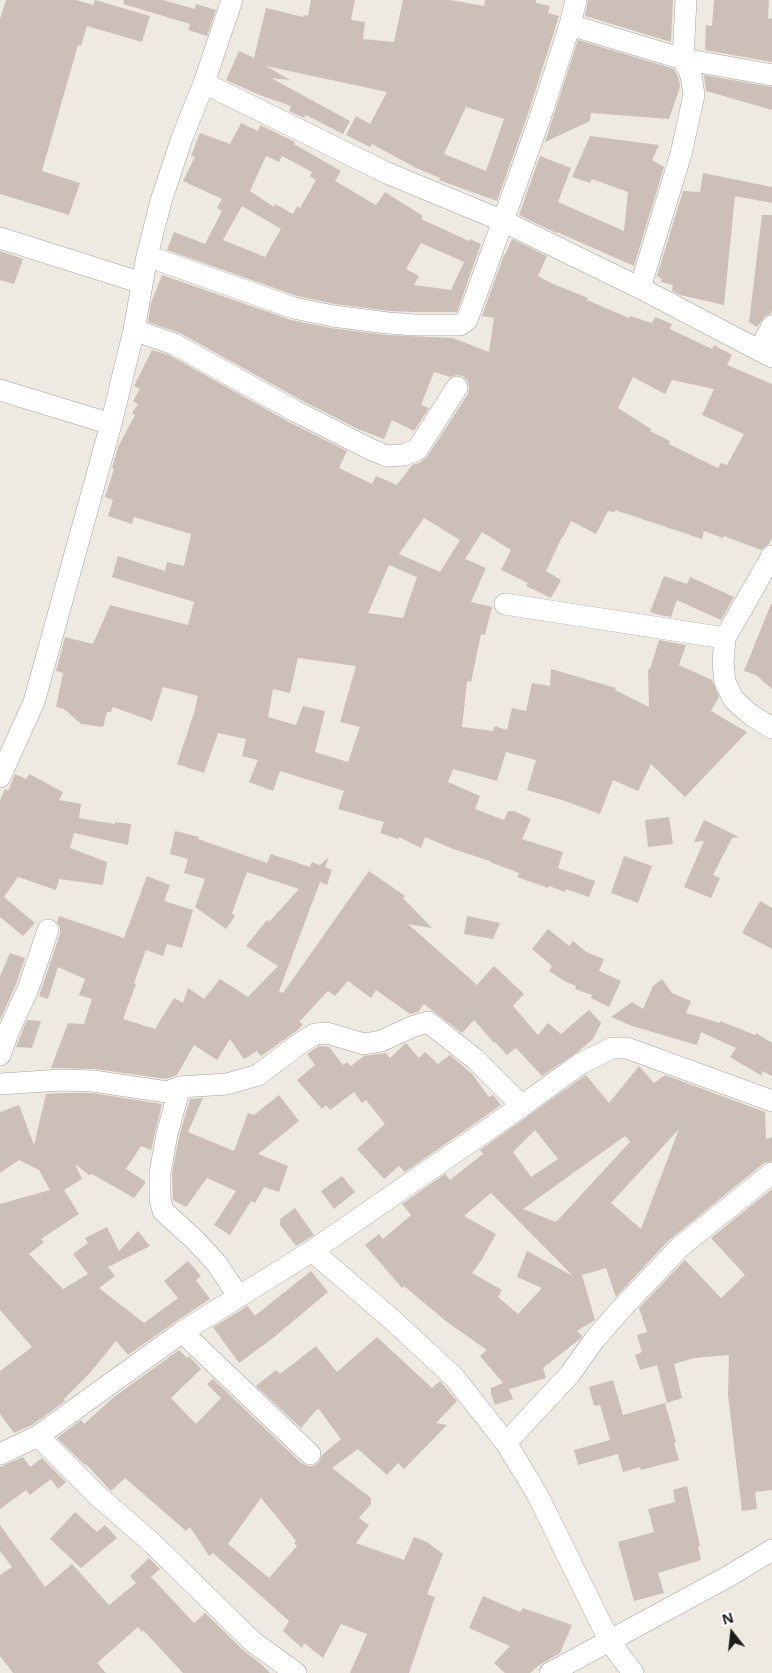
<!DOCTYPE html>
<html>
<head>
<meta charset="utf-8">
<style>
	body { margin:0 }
	#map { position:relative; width:772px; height:1673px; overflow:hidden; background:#efeae1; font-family:"Open Sans",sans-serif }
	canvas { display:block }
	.north { position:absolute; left:707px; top:1608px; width:50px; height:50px; -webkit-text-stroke:4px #fff; paint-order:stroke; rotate:344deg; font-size:14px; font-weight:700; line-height:20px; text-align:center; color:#1c1c1c }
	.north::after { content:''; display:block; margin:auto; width:18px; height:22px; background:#1c1c1c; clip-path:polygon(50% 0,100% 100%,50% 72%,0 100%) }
</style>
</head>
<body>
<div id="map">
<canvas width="772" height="1673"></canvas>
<div class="north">N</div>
</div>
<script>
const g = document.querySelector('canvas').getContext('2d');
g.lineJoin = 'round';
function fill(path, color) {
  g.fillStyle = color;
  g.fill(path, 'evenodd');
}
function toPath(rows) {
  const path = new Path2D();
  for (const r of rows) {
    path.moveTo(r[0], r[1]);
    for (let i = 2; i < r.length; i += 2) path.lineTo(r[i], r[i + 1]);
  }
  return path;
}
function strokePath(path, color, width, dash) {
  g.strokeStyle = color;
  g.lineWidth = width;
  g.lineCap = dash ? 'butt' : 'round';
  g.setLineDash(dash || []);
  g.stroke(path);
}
fill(toPath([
	[6,0,76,0,93,5,95,0,150,16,142,42,87,26,81,46,78,45,42,171,80,183,69,215,0,194,0,19],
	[124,0,163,0,195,9,196,4,216,10,207,36,188,30,190,24,123,4],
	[311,0,355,0,351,20,365,22,363,39,394,42,403,0,450,0,484,6,485,0,536,0,536,3,550,6,548,13,559,16,529,111,497,201,439,180,440,178,416,168,372,144,370,147,346,135,356,116,370,124,387,92,266,66,290,80,271,78,350,121,343,134,306,115,304,118,289,111,291,106,260,95,226,80,239,51,254,58,266,8,303,17,304,15,308,16],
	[466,107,504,119,486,171,444,154],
	[588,0,673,0,671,42,585,16],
	[714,0,769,0,768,19,772,18,772,62,705,50,706,25,712,26],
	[578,40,674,69,679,79,680,87,669,119,591,113,590,121,545,142],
	[704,75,772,87,772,110,706,91],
	[241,123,258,131,260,125,295,142,294,144,341,171,335,181,376,205,385,192,423,216,421,219,469,241,470,239,481,244,457,312,415,312,389,311,335,304,297,296,167,250,174,232,205,244,222,211,217,208,222,199,183,181,195,157,191,156,200,133,230,144],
	[266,156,279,162,282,156,312,172,310,176,316,180,300,208,297,206,293,214,275,204,274,207,250,191],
	[242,206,281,229,265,257,223,240],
	[421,243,464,262,451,290,414,285,419,276,406,269],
	[590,136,659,145,652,160,664,167,634,266,557,232,556,233,519,215,540,156,571,168,558,202,624,231,628,192,592,179,590,183,572,177],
	[703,173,772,187,772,203,735,196,724,305,680,295,672,291,673,285,661,282,662,279,657,276,683,191,700,192],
	[762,215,772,215,772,311,770,314,765,316,757,327,749,322],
	[512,239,547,256,538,276,553,284,588,298,587,300,629,318,630,316,652,323,655,317,672,324,670,329,712,349,714,345,732,355,727,365,772,384,772,538,769,544,761,550,724,536,723,538,704,531,702,539,615,510,615,512,608,511,596,534,571,521,563,537,562,537,546,571,561,580,551,598,526,586,528,583,501,570,511,550,482,532,465,559,486,568,471,602,492,607,485,635,481,634,471,682,467,681,462,727,493,731,495,726,507,730,512,708,526,711,532,683,550,686,551,669,616,688,615,690,649,707,648,669,650,669,659,640,686,645,679,665,712,680,719,697,711,711,747,732,685,797,651,764,638,791,613,780,600,814,565,801,527,790,536,760,506,752,497,781,453,769,448,782,480,796,475,809,504,820,508,811,514,811,531,819,522,839,563,852,558,868,595,881,589,897,566,889,565,892,549,886,548,888,517,877,519,873,490,862,490,861,453,849,425,837,421,848,399,837,398,839,380,833,384,822,338,809,344,791,280,771,273,791,249,782,258,760,242,756,246,739,218,733,204,773,177,764,194,713,198,696,163,687,152,721,113,707,111,712,107,712,103,727,81,724,64,709,56,707,63,673,56,671,65,637,93,644,110,605,188,625,194,602,112,577,118,556,165,571,167,562,184,566,191,534,134,517,132,524,108,516,113,500,105,497,114,469,112,468,118,447,135,415,132,413,138,404,133,401,140,389,134,386,152,350,169,355,289,422,347,451,339,468,372,484,376,476,397,485,412,465,421,462,427,457,468,394,469,388,468,381,463,376,457,375,450,377,434,372,421,405,429,408,414,431,392,420,384,439,358,429,301,400,180,333,148,322,151,303,162,275,291,320,331,328,386,335,453,338,489,352,494,318,482,316,504,255,505,255],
	[633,377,665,394,672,380,714,389,702,415,744,434,727,465,721,463,718,468,669,444,670,441,650,431,651,429,618,408],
	[424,518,460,540,440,572,399,554],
	[389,565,417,577,403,618,368,613],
	[298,658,356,666,340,722,360,727,348,762,315,752,325,711,303,706,296,725,268,717,273,689,290,693],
	[0,251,23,259,14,284,0,280],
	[664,576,687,584,690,577,734,597,721,620,677,600,671,617,659,615,650,612],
	[771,604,772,604,772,689,756,675,744,671],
	[15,774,26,779,29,774,63,792,59,800,81,804,79,818,115,824,115,822,131,824,128,845,74,833,70,848,107,862,103,885,59,879,56,890,18,877,4,897,35,923,23,936,0,917,0,801,5,789,8,791],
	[669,817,673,844,648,847,645,820],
	[704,820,739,837,732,838,713,875,720,878,711,898,684,887,704,841,694,842],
	[175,831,199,837,198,839,267,863,271,854,310,867,312,862,320,865,329,857,325,867,332,870,327,885,320,882,279,991,283,993,369,871,405,896,403,898,432,928,408,924,476,984,474,988,494,966,524,994,513,1006,538,1035,548,1023,561,1034,589,1010,601,1023,593,1039,579,1051,542,1076,516,1048,507,1055,495,1042,494,1043,474,1020,462,1033,424,1004,418,1012,410,1014,376,990,371,998,348,981,335,996,328,991,299,1022,303,1024,298,1030,261,1056,257,1051,244,1059,230,1039,217,1060,194,1045,177,1075,166,1079,95,1069,51,1068,68,1023,84,1024,92,999,79,995,85,979,58,967,48,999,39,996,60,934,60,927,57,922,59,916,124,938,147,876,170,885,164,901,193,910,182,948,167,944,163,956,146,950,134,983,136,984,123,1019,155,1029,174,998,183,1003,188,988,204,999,220,979,248,997,278,966,246,946,267,920,269,922,299,889,247,872,232,913,235,916,226,929,195,907,205,879,184,873,188,859,170,854],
	[624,856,652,866,638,903,611,893],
	[760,901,772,908,772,949,742,933],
	[467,916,500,923,493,939,464,934],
	[548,929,569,946,573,941,586,952,604,959,599,971,621,981,609,1007,591,998,592,995,575,989,576,986,566,982,549,971,552,966,532,949],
	[10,953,25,958,16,984,0,1020,0,976],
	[662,979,672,993,691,1001,686,1013,720,1023,720,1021,755,1035,756,1033,772,1043,772,1076,762,1071,762,1076,730,1057,736,1048,701,1032,697,1045,632,1026,611,1017,632,1002,643,1009,653,986],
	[27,1020,41,1021,32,1048,16,1047],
	[406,1043,419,1058,425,1052,438,1064,450,1055,472,1074,489,1097,493,1095,501,1105,405,1172,399,1166,384,1179,357,1149,385,1124,366,1100,362,1103,354,1092,330,1110,326,1105,322,1109,297,1080,315,1065,307,1054,319,1046,329,1047,343,1065,347,1062,351,1066,364,1056,386,1053,390,1058],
	[639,1066,654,1083,665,1075,765,1112,766,1139,772,1137,772,1161,764,1163,668,1241,616,1297,606,1268,582,1275,595,1320,577,1331,582,1336,580,1339,543,1368,546,1378,509,1389,513,1399,495,1405,491,1394,491,1388,503,1383,480,1356,487,1350,447,1322,404,1286,402,1288,365,1245,379,1234,383,1239,411,1215,402,1204,445,1174,450,1180,483,1154,480,1150,586,1075,609,1103],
	[679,1129,641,1229,611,1203],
	[535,1130,558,1159,531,1177,513,1152],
	[625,1136,630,1142,556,1222,523,1209],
	[491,1193,573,1276,527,1251,517,1277,542,1288,518,1314,498,1297,502,1290,472,1273,481,1261,496,1234,464,1216],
	[61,1093,92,1093,162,1104,151,1150,141,1146,126,1169,146,1182,134,1198,92,1174,89,1175,75,1164,82,1179,64,1190,79,1214,41,1239,44,1242,29,1254,63,1289,88,1274,73,1254,88,1243,85,1238,107,1227,119,1251,138,1231,150,1246,108,1267,115,1276,99,1288,144,1323,178,1298,164,1281,188,1261,201,1276,196,1280,210,1299,175,1322,128,1355,116,1341,89,1374,64,1399,65,1401,32,1425,14,1433,0,1414,0,1371,32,1347,0,1310,0,1204,50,1190,39,1170,19,1160,0,1173,0,1112,19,1105,34,1145,46,1094],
	[279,1095,299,1121,258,1154,288,1166,279,1192,264,1187,255,1203,251,1201,230,1235,214,1225,236,1191,207,1178,186,1207,173,1200,172,1174,179,1137,190,1099,203,1098,188,1132,234,1151,248,1113,254,1115],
	[342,1176,355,1192,334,1209,321,1191],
	[772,1189,772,1490,755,1492,757,1509,742,1511,728,1395,729,1355,694,1358,674,1364,682,1398,667,1403,657,1365,640,1370,635,1355,642,1352,637,1335,647,1332,639,1308,685,1260,721,1298,745,1275,711,1238],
	[295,1208,314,1235,296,1246,280,1225,280,1219],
	[311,1271,328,1292,273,1338,239,1363,213,1327,248,1306,254,1315,256,1315],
	[377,1337,432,1388,440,1381,457,1401,436,1423,447,1425,404,1469,398,1463,387,1475,358,1449,332,1468,371,1498,371,1504,359,1518,369,1525,356,1543,404,1560,414,1537,427,1542,443,1554,427,1594,435,1597,409,1673,350,1673,367,1634,341,1624,323,1658,304,1643,302,1648,283,1631,289,1621,213,1553,209,1556,190,1527,186,1531,125,1478,111,1491,86,1464,85,1465,57,1438,81,1420,84,1424,114,1397,179,1350,187,1358,189,1356,201,1369,171,1398,196,1424,221,1398,207,1384,213,1379,301,1463,308,1466,314,1466,319,1462,322,1455,341,1439,318,1408,301,1428,256,1386,276,1370,280,1374,316,1346,337,1372],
	[261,1498,281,1522,296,1541,294,1543,297,1546,269,1578,228,1544],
	[613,1380,623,1415,665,1403,676,1442,674,1443,679,1460,641,1470,640,1467,623,1472,618,1454,578,1465,574,1450,610,1440,600,1405,594,1406,589,1387],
	[23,1457,30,1467,42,1458,66,1482,58,1489,51,1479,30,1495,26,1490,0,1509,0,1467],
	[687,1486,700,1546,698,1546,701,1560,658,1573,664,1593,634,1601,618,1542,654,1532,648,1509,675,1502,673,1490],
	[75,1512,97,1532,105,1525,117,1538,81,1568,50,1539],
	[0,1525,45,1587,72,1564,109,1605,136,1583,130,1576,149,1558,160,1569,151,1577,194,1623,205,1613,244,1651,260,1663,270,1673,183,1673,143,1630,142,1632,138,1627,97,1663,106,1673,13,1673,0,1656,0,1575,12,1567,0,1551],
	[483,1596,520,1612,523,1608,572,1625,560,1653,538,1666,530,1673,505,1673,494,1663,510,1646,469,1628]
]), '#cbbfb7');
const street = toPath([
	[570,25,683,59,772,75],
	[204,83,387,173,503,221,640,288,772,357],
	[0,238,142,283],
	[147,256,294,308,333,316,388,323,415,325,460,325,467,320,503,221,541,115,570,25,576,0],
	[640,288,681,154,694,95,691,75,683,59,686,0],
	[134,330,174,344,295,411,372,450,387,456,403,455,417,450,457,387],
	[760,350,772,326],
	[0,390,111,424],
	[772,556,725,638,723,663,725,682,734,700,751,715,772,728],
	[505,604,725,638],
	[0,777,34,702,111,424,134,330,147,256,161,201,182,138,204,83,232,0],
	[0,1055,9,1030,28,989,48,930],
	[0,1084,61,1080,93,1081,167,1092,180,1087,227,1084,258,1075,302,1042,315,1034,327,1033,364,1044,381,1041,414,1026,428,1022,475,1059,522,1106],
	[180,1087,167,1134,160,1173,160,1199,163,1211,195,1240,217,1264,239,1297],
	[312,1251,388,1316,454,1377,506,1443,536,1492,610,1642,633,1673],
	[182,1332,310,1454],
	[38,1436,98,1496,152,1543,253,1642,296,1673],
	[506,1443,570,1374,595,1339,622,1308,681,1246,772,1173],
	[0,1454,38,1436,182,1332,312,1251,522,1106,580,1064,612,1048,627,1048,772,1101],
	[550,1673,729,1576,772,1550]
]);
strokePath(street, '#a3a3a3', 22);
strokePath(street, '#fff', 21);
</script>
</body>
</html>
